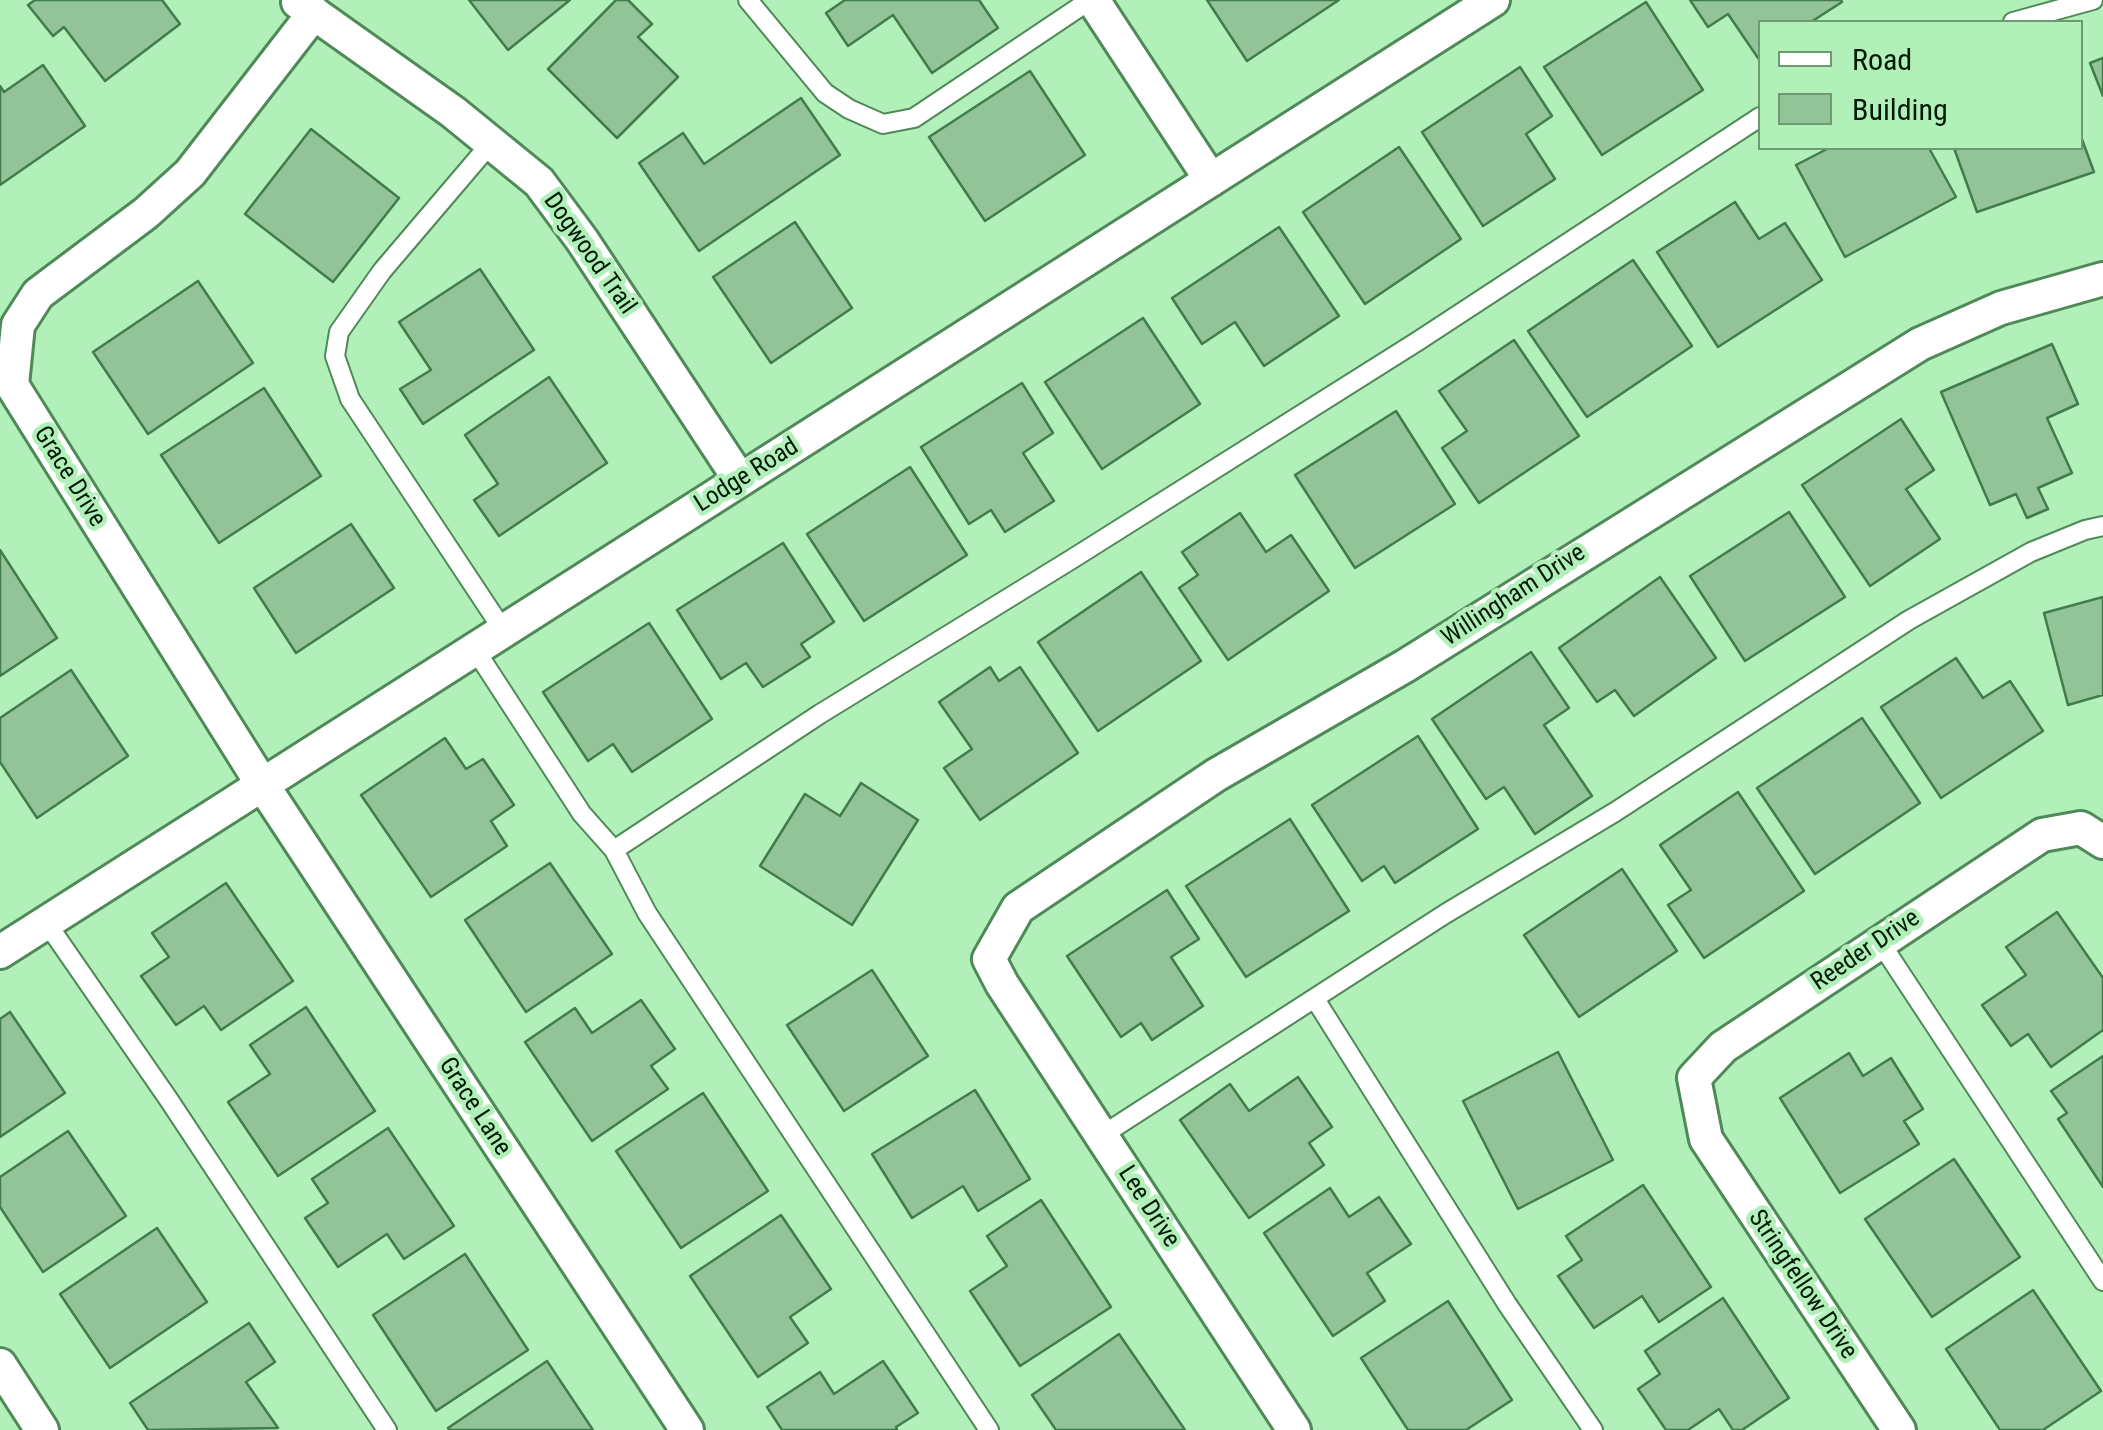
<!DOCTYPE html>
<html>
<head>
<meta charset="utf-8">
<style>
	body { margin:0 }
	#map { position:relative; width:2103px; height:1430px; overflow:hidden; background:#b2f0b9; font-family:"Roboto Condensed",sans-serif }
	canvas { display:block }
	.legend { position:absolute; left:1758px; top:20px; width:325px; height:130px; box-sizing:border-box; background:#b2f0b9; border:2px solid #6c9a71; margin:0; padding:12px 18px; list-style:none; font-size:30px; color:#021906 }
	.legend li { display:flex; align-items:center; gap:20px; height:50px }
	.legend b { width:50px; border:2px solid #6c9a71 }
</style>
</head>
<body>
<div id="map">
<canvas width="2103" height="1430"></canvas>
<ul class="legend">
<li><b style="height:12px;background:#fff"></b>Road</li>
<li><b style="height:28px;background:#92c497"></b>Building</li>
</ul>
</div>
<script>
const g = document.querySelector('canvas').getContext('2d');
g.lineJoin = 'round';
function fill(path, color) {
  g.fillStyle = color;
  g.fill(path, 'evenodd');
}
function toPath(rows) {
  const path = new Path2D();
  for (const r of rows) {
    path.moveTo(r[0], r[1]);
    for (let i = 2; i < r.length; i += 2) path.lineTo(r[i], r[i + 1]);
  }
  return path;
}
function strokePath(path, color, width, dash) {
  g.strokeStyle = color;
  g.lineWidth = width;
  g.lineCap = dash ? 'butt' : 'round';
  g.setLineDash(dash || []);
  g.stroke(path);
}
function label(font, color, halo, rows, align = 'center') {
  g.font = font + ' "Roboto Condensed",sans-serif';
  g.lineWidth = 9;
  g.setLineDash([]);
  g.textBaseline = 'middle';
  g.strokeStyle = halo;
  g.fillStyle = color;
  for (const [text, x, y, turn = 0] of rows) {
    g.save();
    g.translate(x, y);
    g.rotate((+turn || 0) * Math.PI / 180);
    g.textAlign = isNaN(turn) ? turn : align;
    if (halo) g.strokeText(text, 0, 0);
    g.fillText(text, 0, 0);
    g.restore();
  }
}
const building = toPath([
	[35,0,162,0,180,24,105,81,64,27,53,36,28,5,35,0],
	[469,0,570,0,508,50,469,0],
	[616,0,628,0,652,24,638,37,678,77,617,138,548,69,616,0],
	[845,0,979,0,998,28,932,73,893,15,848,46,826,13,845,0],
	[1207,0,1339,0,1247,61,1207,0],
	[1690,0,1841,0,1842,2,1811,22,1760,22,1760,56,1758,58,1728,14,1708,27,1690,0],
	[1646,2,1703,90,1602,155,1544,67,1646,2],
	[2103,58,2103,96,2090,63,2103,58],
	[43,65,85,126,0,185,0,86,4,92,43,65],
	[1520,67,1552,116,1526,134,1555,179,1483,226,1422,132,1520,67],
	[1030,71,1085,155,985,221,929,137,1030,71],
	[801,98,840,155,699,251,639,163,683,133,704,164,801,98],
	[311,129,399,198,333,282,245,214,311,129],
	[2080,134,2094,172,1977,212,1954,148,2080,148,2080,134],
	[1399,147,1461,239,1365,304,1303,212,1399,147],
	[1829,148,1929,148,1956,197,1845,257,1796,165,1829,148],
	[1735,202,1759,239,1785,223,1822,280,1718,347,1657,252,1735,202],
	[795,222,852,308,771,363,713,277,795,222],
	[1279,227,1339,316,1264,366,1235,322,1202,344,1172,298,1279,227],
	[1633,260,1692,346,1587,417,1528,331,1633,260],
	[480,269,534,350,423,424,400,389,431,370,399,322,480,269],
	[198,281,253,363,148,434,93,352,198,281],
	[1143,318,1200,404,1102,469,1045,382,1143,318],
	[1514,340,1579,436,1479,503,1442,448,1467,431,1439,391,1514,340],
	[2052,344,2078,404,2047,418,2072,473,2038,488,2048,509,2027,518,2016,494,1990,505,1941,392,2052,344],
	[549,377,607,463,499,536,474,500,498,484,465,435,549,377],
	[1022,383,1053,433,1023,453,1054,501,1005,532,991,510,969,524,921,447,1022,383],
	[264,388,321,476,219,543,161,455,264,388],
	[1396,411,1455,504,1355,568,1295,475,1396,411],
	[1901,419,1934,470,1906,489,1940,539,1870,586,1802,485,1901,419],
	[910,467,967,555,864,621,807,534,910,467],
	[1789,512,1845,597,1745,661,1690,576,1789,512],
	[1240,513,1266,552,1291,535,1329,591,1228,660,1179,588,1198,575,1182,552,1240,513],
	[351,524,394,588,296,653,254,588,351,524],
	[783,543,834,622,801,644,810,657,763,687,746,663,721,679,677,610,783,543],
	[0,550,57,638,0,676,0,550],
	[1141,572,1201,661,1098,731,1038,642,1141,572],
	[1660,577,1716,658,1634,716,1615,690,1597,702,1559,648,1660,577],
	[2103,597,2103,695,2068,705,2044,613,2103,597],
	[649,623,712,719,632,772,613,744,588,761,543,692,649,623],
	[1531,652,1569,708,1544,725,1592,796,1535,834,1504,787,1486,799,1432,719,1531,652],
	[1956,658,1983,698,2010,681,2043,731,1941,798,1881,707,1956,658],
	[990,667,999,681,1020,667,1078,753,980,820,944,768,972,749,939,702,990,667],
	[71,670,128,756,37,818,0,762,0,718,71,670],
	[1862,718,1920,803,1815,874,1757,788,1862,718],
	[1418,736,1478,829,1395,883,1384,866,1362,881,1312,805,1418,736],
	[445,738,466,769,483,759,514,805,491,821,507,846,431,897,361,795,445,738],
	[861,783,918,820,852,925,760,866,805,794,840,816,861,783],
	[1738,792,1804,891,1704,958,1668,905,1691,890,1660,845,1738,792],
	[1290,819,1349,911,1246,977,1186,886,1290,819],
	[550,863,612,954,526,1012,465,920,550,863],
	[1622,869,1677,951,1579,1017,1524,935,1622,869],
	[226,883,293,981,221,1030,204,1006,176,1025,141,976,169,957,152,933,226,883],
	[1167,890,1199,939,1171,957,1203,1006,1152,1040,1141,1023,1121,1037,1067,956,1167,890],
	[2057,912,2103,978,2103,1030,2051,1067,2028,1034,2011,1046,1982,1005,2026,975,2006,947,2057,912],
	[872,970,928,1056,844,1111,787,1025,872,970],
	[641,1000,675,1049,651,1066,668,1089,592,1141,525,1042,575,1008,592,1033,641,1000],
	[306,1007,375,1111,278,1176,228,1102,270,1074,250,1045,306,1007],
	[10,1012,65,1093,0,1137,0,1019,10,1012],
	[1558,1052,1613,1160,1518,1209,1463,1101,1558,1052],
	[1849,1053,1863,1076,1891,1058,1923,1109,1904,1121,1919,1144,1840,1193,1780,1098,1849,1053],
	[2103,1056,2103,1187,2058,1119,2067,1113,2051,1091,2103,1056],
	[1298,1077,1332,1127,1309,1143,1324,1165,1249,1218,1180,1120,1230,1084,1249,1111,1298,1077],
	[975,1090,1030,1179,978,1211,963,1186,912,1218,872,1154,975,1090],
	[703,1093,768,1191,681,1248,616,1151,703,1093],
	[388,1128,454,1226,404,1259,387,1234,338,1267,305,1218,328,1203,312,1179,388,1128],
	[68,1131,126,1216,43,1272,0,1207,0,1177,68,1131],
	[1954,1159,2020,1257,1932,1317,1865,1219,1954,1159],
	[1643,1185,1711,1287,1659,1322,1642,1296,1594,1328,1558,1276,1582,1260,1566,1236,1643,1185],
	[1330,1188,1349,1217,1379,1197,1411,1244,1367,1273,1385,1301,1333,1336,1264,1233,1330,1188],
	[1041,1200,1111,1307,1020,1366,970,1291,1007,1266,987,1236,1041,1200],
	[781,1215,831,1289,790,1317,808,1343,758,1377,690,1276,781,1215],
	[157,1228,207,1302,110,1368,60,1294,157,1228],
	[465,1254,528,1350,436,1411,373,1315,465,1254],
	[2033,1290,2101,1391,2043,1430,2000,1430,1946,1349,2033,1290],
	[1723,1298,1789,1398,1742,1430,1733,1430,1719,1409,1688,1430,1666,1430,1638,1389,1660,1374,1645,1351,1723,1298],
	[1448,1301,1512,1400,1466,1430,1408,1430,1361,1358,1448,1301],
	[249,1323,275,1362,246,1382,278,1428,148,1430,130,1403,249,1323],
	[1119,1334,1185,1430,1056,1430,1032,1395,1119,1334],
	[547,1361,593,1430,450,1430,448,1428,547,1361],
	[883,1361,918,1413,896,1427,897,1430,782,1430,767,1407,820,1372,834,1394,883,1361]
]);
fill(building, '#92c497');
strokePath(building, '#417c4b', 2.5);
const service = toPath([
	[748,0,825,93,849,109,883,124,914,118,1090,0],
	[2013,22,2093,0],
	[491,143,382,271,339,332,335,356,350,399,503,630],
	[474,648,582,814,614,850],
	[46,922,169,1100,387,1430],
	[1880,942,2103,1281],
	[1315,999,1507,1304,1593,1430],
	[1101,1136,1445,914,1615,812,1909,620,2031,552,2085,530,2103,526],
	[989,1430,647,913,614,850,820,714,1072,559,1418,341,1760,117]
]);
const minor = toPath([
	[1093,0,1211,180],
	[298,2,453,112,539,182,582,240,740,480],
	[314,13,190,173,146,213,38,294,18,325,12,385,262,784,687,1430],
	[0,952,1493,0],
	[0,1365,42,1430],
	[1294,1430,1002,984,989,959,1018,908,1216,775,1405,666,1920,344,2001,308,2103,279],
	[1899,1430,1706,1139,1694,1078,1723,1047,2042,835,2081,828,2103,842]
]);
strokePath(service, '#4e8957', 22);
strokePath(minor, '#4e8957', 38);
strokePath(service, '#fff', 18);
strokePath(minor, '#fff', 32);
label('25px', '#021906', '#b2f0b9', [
	["Dogwood Trail",589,254,55],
	["Lodge Road",747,476,-32],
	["Grace Drive",69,477,58],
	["Willingham Drive",1514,596,-33],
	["Reeder Drive",1866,951,-34],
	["Grace Lane",474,1107,57],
	["Lee Drive",1148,1207,57],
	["Stringfellow Drive",1802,1285,56]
]);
</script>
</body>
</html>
